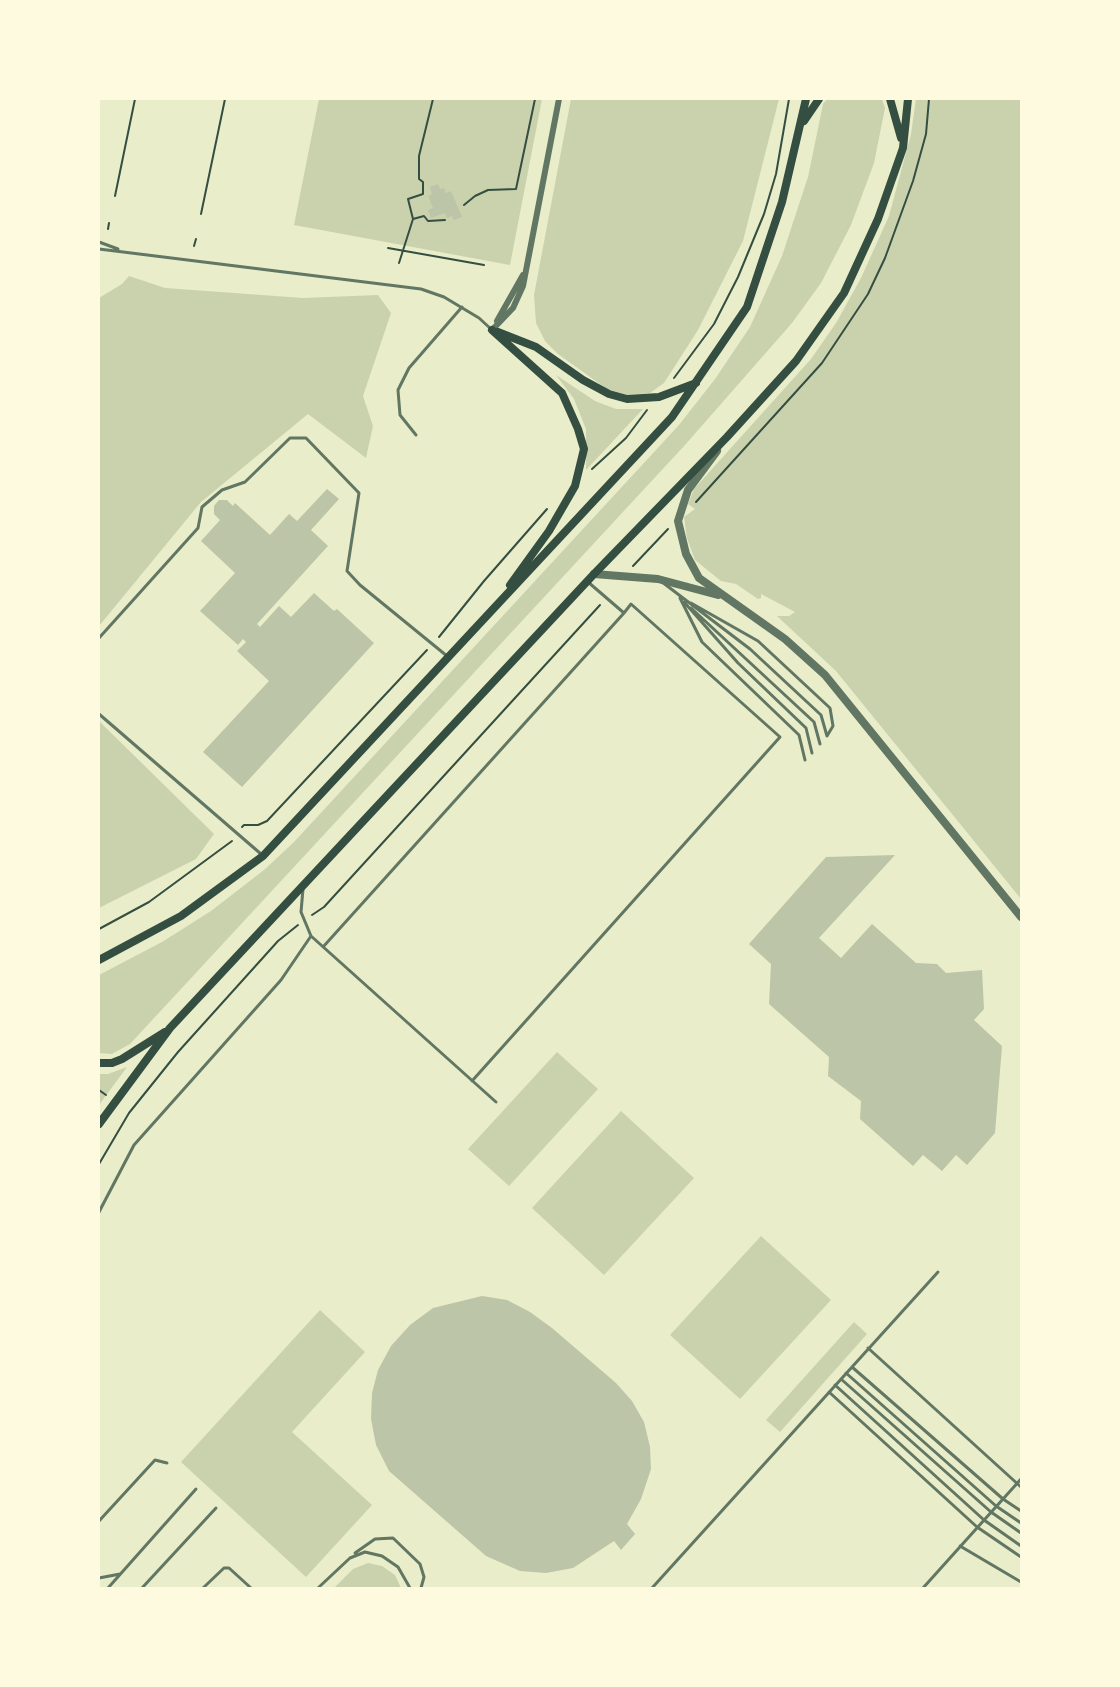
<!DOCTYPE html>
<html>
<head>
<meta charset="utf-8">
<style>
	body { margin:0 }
	#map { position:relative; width:1120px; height:1687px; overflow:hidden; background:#e9edc9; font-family:"Fira Sans",sans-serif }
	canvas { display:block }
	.frame { position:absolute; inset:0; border:100px solid #fefae0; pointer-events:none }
</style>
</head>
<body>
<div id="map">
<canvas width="1120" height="1687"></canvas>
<div class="frame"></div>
</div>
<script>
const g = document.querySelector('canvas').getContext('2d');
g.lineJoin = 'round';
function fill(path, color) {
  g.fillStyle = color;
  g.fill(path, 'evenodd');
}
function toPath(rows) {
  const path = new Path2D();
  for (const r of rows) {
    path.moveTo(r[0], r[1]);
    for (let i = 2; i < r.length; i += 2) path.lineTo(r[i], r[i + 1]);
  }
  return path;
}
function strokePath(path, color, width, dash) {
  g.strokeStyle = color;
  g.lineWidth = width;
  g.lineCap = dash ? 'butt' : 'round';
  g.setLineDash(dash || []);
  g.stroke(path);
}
fill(toPath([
	[319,99,542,99,510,265,294,225],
	[571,99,779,99,743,241,698,330,664,383,650,393,627,395,607,389,558,354,545,341,536,323,534,295],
	[827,99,882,99,885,108,874,163,851,225,821,283,792,323,685,445,130,1044,112,1054,99,1053,99,975,162,942,211,911,264,870,294,842,679,425,715,379,750,327,782,256,808,177,823,104],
	[916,99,1021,99,1021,899,836,671,777,616,789,616,795,612,761,594,761,598,758,599,736,584,721,581,695,560,687,538,684,517,695,509,688,504,694,489,811,359,836,323,861,278,889,216,911,134],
	[129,276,165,288,303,298,378,295,391,313,363,396,373,426,366,458,308,414,201,502,99,626,99,298,122,284],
	[556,375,595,401,616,409,643,409,586,470,586,429,574,399],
	[99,721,214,834,196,859,99,908],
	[557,1052,598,1089,509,1186,468,1149],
	[127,1067,99,1105,99,1074,108,1074],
	[621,1111,694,1178,604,1275,532,1208],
	[761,1236,831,1300,740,1399,670,1335],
	[320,1310,365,1352,292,1432,372,1505,306,1577,181,1462],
	[854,1322,867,1334,780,1432,766,1420],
	[368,1563,382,1566,395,1575,401,1588,334,1588,353,1569]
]), '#cad2ad');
fill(toPath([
	[438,184,440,189,444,188,446,193,451,191,462,217,454,220,452,216,447,218,445,213,431,218,428,210,433,208,428,196,432,194,430,187],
	[327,489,339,499,311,530,328,546,257,624,260,627,279,606,291,617,314,593,334,611,337,609,374,643,242,787,203,752,269,681,237,651,246,642,243,639,238,645,200,611,235,573,201,541,220,520,214,514,214,506,219,500,227,500,233,506,235,503,270,535,289,514,297,521],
	[895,855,819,938,841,958,872,924,916,963,937,964,946,973,982,970,984,1009,974,1020,1002,1046,995,1133,967,1165,956,1155,942,1171,923,1155,913,1166,860,1119,861,1101,828,1076,829,1057,769,1004,771,964,749,944,826,857],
	[482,1296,507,1300,530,1312,552,1328,616,1383,632,1401,644,1422,650,1447,651,1469,641,1499,627,1524,635,1534,621,1550,614,1541,573,1568,546,1573,520,1571,486,1556,389,1471,376,1445,371,1419,372,1393,378,1370,391,1346,410,1325,433,1308]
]), '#bcc5a7');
strokePath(toPath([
	[115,196,135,99],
	[464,205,475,196,488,190,516,189,535,99],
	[201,214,225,99],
	[413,219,424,216,428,221,445,220],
	[108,229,109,223],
	[194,246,196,239],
	[388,248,484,265],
	[399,263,413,219,408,199,423,194,423,182,419,179,419,156,433,99],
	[674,378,714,324,738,277,764,214,776,174,789,99],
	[592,469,626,438,647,410],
	[696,502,822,363,868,294,885,258,913,181,926,134,929,99],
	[633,566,668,529],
	[439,637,484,581,547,509],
	[242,827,244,825,258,825,267,821,427,650],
	[312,915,324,907,600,605],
	[99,929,149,902,232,841],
	[99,1090,106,1095],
	[99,1164,129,1113,178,1052,278,941,298,925]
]), '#344e41', 2);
strokePath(toPath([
	[99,242,118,249],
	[99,249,421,289,444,297,479,318,491,329],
	[416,435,400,415,398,390,409,368,462,307],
	[662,582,750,649,821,715,827,736],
	[680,598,702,642,799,735,805,760],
	[684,602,738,663,806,728,812,753],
	[691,603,758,641,830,708,833,726,827,736],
	[691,608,814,722,820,744],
	[99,638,198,528,202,507,222,490,245,482,290,438,306,438,359,493,347,571,360,585,447,656],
	[99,714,261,854],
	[303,889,301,912,311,936],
	[323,947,624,613,588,582],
	[472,1081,780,737,631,604,624,613],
	[99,1212,134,1145,281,980,311,936,496,1102],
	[868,1348,1021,1487],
	[852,1367,1003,1499,1021,1511],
	[846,1373,996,1506,1021,1523],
	[841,1379,991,1512,1021,1533],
	[835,1385,984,1520,1021,1546],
	[829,1392,977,1527,1021,1557],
	[99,1521,155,1460,167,1463],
	[960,1546,1021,1582],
	[355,1553,375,1539,393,1538,420,1564,424,1577,421,1588],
	[99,1578,120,1574],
	[108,1588,196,1489],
	[142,1588,216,1508],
	[203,1588,224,1568,229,1568,251,1588],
	[318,1588,350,1558,365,1552,382,1556,398,1567,410,1588],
	[652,1588,938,1272],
	[923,1588,1021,1479]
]), '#617663', 3);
strokePath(toPath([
	[497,321,523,275],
	[492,330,513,308,523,286,559,99]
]), '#617663', 6);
strokePath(toPath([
	[717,451,688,490,678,521,686,554,699,578,785,639,825,675,1021,917],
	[594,574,658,579,718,595]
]), '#617663', 8);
strokePath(toPath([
	[890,99,901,138],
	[804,121,819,99],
	[492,330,562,393,578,429,584,449,575,486,549,531,510,585],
	[498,332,536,347,583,380,609,394,627,399,659,397,696,383],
	[99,960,181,916,263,856,672,417,747,307,782,202,806,99],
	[99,1063,112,1063,122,1059,165,1032],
	[99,1124,170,1028,594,574,727,437,796,361,844,293,878,219,903,148,908,99]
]), '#344e41', 8);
</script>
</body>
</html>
